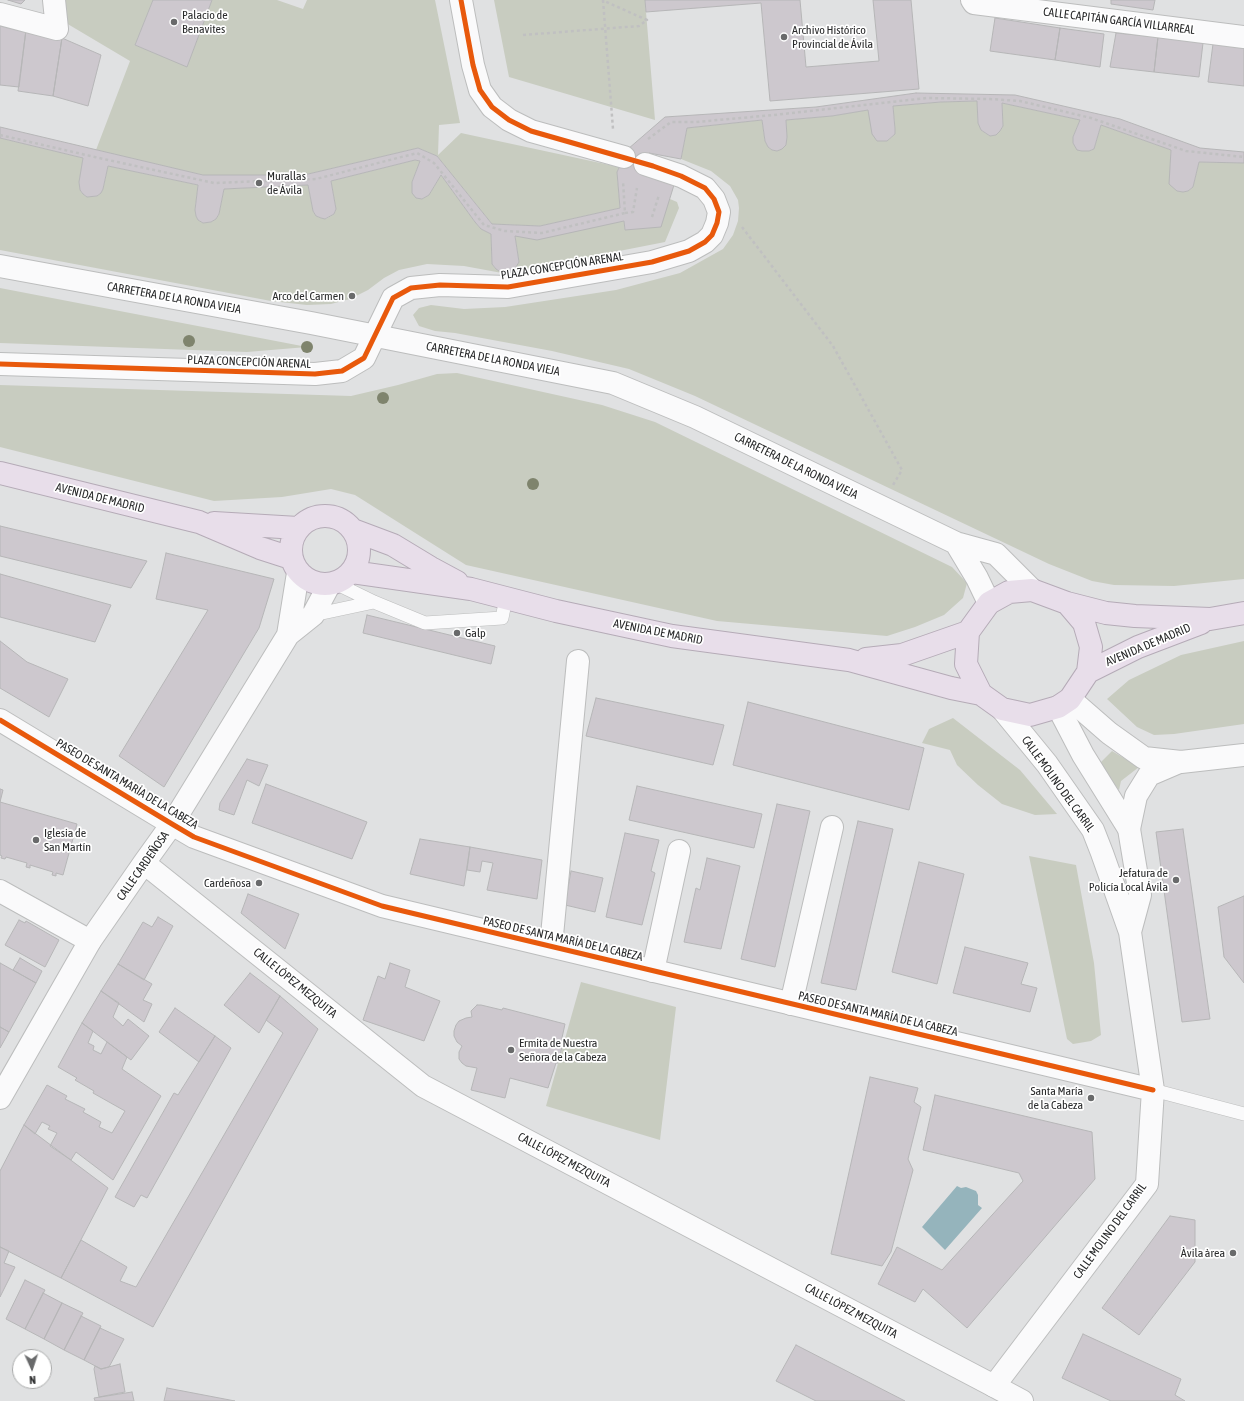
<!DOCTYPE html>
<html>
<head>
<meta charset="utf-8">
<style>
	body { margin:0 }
	#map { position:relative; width:1244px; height:1401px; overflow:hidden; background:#e0e1e2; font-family:"Asap Condensed",sans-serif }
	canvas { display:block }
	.north { position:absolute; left:12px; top:1349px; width:40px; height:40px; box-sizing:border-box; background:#fff; border:1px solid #a9aaaa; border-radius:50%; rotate:177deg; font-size:11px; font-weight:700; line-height:16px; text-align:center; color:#292a2b }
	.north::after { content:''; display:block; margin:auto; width:14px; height:18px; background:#696a6b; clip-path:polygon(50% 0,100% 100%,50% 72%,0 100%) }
</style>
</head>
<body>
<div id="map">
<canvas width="1244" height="1401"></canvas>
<div class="north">N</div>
</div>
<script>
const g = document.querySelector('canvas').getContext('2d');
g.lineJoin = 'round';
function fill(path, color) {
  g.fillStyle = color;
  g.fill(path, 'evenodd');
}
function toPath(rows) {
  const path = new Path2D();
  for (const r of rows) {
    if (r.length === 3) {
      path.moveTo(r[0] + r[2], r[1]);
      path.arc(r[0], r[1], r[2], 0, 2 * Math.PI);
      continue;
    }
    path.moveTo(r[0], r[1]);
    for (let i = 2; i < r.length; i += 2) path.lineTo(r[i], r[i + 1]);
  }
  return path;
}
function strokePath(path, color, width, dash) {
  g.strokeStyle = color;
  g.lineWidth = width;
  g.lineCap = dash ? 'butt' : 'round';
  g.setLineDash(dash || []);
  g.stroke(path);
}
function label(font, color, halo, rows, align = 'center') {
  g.font = font + ' "Asap Condensed",sans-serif';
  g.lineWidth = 3.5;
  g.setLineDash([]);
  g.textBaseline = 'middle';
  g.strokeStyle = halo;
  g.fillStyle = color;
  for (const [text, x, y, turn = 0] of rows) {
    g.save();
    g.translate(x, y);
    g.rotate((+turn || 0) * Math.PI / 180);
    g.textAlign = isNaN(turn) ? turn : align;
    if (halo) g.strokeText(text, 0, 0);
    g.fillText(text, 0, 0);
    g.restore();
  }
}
fill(toPath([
	[64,0,153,0,135,45,187,66,212,0,277,0,303,9,307,0,435,0,460,123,439,125,438,155,461,133,619,167,617,172,620,208,540,226,492,224,437,156,418,148,304,175,203,175,96,150,130,61,66,23],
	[494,0,645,0,655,120,509,77],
	[977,101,978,123,981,130,990,136,996,135,1000,131,1003,126,1002,103,1080,120,1073,137,1073,143,1077,149,1081,151,1089,151,1094,149,1101,125,1171,150,1170,184,1177,191,1183,192,1188,191,1193,187,1199,162,1244,163,1244,579,1174,586,1114,585,1092,581,1049,564,695,396,629,369,552,351,455,333,435,331,419,326,413,315,419,308,431,305,464,309,505,307,616,290,680,273,723,249,733,235,738,221,739,208,738,200,730,186,711,171,681,159,687,128,762,120,765,141,768,147,772,150,777,151,786,145,787,137,786,120,832,116,868,110,877,141,887,141,895,134,895,128,893,106,941,102],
	[0,138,83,158,79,182,80,190,83,194,87,197,97,196,101,193,103,189,108,166,198,185,195,210,196,216,198,220,203,223,211,222,216,219,219,214,224,189,308,185,313,211,316,216,321,218,326,219,334,214,336,209,331,181,415,160,420,161,412,182,412,193,422,199,429,195,441,175,475,222,481,229,491,234,492,264,496,269,502,273,464,266,427,264,399,270,384,278,368,290,350,299,331,304,307,305,271,301,0,250],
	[670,199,677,202,679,208,665,242,507,273,513,272,519,262,515,236,624,221,625,230],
	[0,288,307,347,247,352,0,343],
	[457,373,602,405,655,422,952,567,967,583,963,598,944,615,915,627,887,636,717,621,466,565,355,495,331,489,282,497,214,501,0,447,0,385,351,396,398,385,437,374],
	[1244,641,1244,724,1174,734,1154,735,1137,727,1107,699,1129,680,1181,655],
	[953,718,1020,770,1057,814,1035,815,1002,804,978,785,957,765,950,750,922,743,929,729],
	[1112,751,1139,767,1121,781,1119,790,1099,764],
	[1029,856,1076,865,1094,963,1101,1035,1091,1041,1073,1044,1067,1039],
	[581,982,676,1007,660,1140,546,1106]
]), '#c8ccc0');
fill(toPath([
	[957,1186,961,1188,966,1187,976,1191,978,1195,978,1205,982,1208,945,1250,922,1227]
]), '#95b4bc');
const building = toPath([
	[8,0,25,0,21,4,8,0],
	[153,0,212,0,187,67,135,45,153,0],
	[645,0,800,0,806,67,879,61,873,0,911,0,919,89,770,101,761,3,646,12,645,0],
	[1111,0,1155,0,1153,10,1111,4,1111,0],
	[995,18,1060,28,1055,60,990,51,995,18],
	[0,24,26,30,19,87,0,85,0,24],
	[1060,28,1104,34,1100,67,1055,60,1060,28],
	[26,30,62,38,53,96,18,91,26,30],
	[1116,33,1158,37,1154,72,1110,67,1116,33],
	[1158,37,1203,43,1199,77,1154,72,1158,37],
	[62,38,101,55,88,106,53,96,62,38],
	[1213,44,1244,48,1244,86,1208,82,1213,44],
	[916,93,1015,95,1120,119,1200,148,1244,152,1244,163,1199,162,1193,187,1188,191,1183,192,1177,191,1169,184,1171,150,1101,125,1094,149,1089,151,1082,151,1077,150,1073,143,1073,137,1080,120,1002,103,1003,126,1000,131,996,135,990,136,981,130,978,123,977,101,941,102,893,106,895,129,895,134,887,141,877,141,872,134,868,110,832,116,786,120,787,137,786,145,782,149,777,151,772,150,768,147,765,141,762,120,687,128,681,159,649,153,645,164,674,185,661,227,625,230,624,221,537,240,515,236,519,262,513,272,507,273,502,273,496,269,492,264,491,234,481,229,475,222,441,175,429,195,422,199,416,198,412,193,412,182,420,161,415,160,331,181,336,209,334,214,325,219,321,218,316,216,313,211,308,185,224,189,219,214,216,219,211,222,203,223,198,220,196,216,195,210,198,185,108,166,103,189,101,193,97,196,87,197,83,194,80,190,79,182,83,158,0,138,0,127,203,175,304,175,418,148,437,156,492,224,540,226,620,208,617,172,624,157,628,149,665,117,816,107,916,93],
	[0,526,147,561,131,588,0,556,0,526],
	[166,553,274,579,259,628,164,787,119,756,208,610,156,599,166,553],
	[0,574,111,605,95,642,0,617,0,574],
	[367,615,495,646,491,664,363,633,367,615],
	[0,641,27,662,68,679,49,717,0,688,0,641],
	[596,698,724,725,713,765,586,736,596,698],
	[748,702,924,748,909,810,733,765,748,702],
	[247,759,268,765,259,786,247,780,234,815,219,810,220,803,247,759],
	[266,784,367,822,352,859,252,823,266,784],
	[637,786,762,814,754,848,629,820,637,786],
	[0,789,3,790,0,802,77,824,63,875,56,873,56,876,52,875,53,872,30,865,30,868,26,867,27,863,6,857,5,859,1,858,2,856,0,855,0,789],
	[777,804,810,811,775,967,741,959,777,804],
	[858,821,893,829,856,990,821,983,858,821],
	[1183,829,1210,1019,1182,1022,1156,832,1183,829],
	[625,833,659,840,651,871,655,873,642,925,606,917,625,833],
	[420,839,470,847,464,886,410,874,420,839],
	[470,847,542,860,537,899,487,890,493,863,482,861,480,872,467,870,470,847],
	[707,858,740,866,721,949,684,942,696,888,700,890,707,858],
	[919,862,964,874,937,984,892,972,919,862],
	[571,871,603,878,595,912,565,905,571,871],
	[248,894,299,914,285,949,241,913,248,894],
	[1244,896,1244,983,1224,957,1218,907,1244,896],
	[158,917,173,926,144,980,118,964,143,922,152,927,158,917],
	[19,920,25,923,26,921,59,940,45,967,5,945,19,920],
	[965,947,1028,963,1021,984,1037,988,1030,1012,953,993,965,947],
	[20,958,42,971,36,983,13,970,20,958],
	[0,963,36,983,9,1032,0,1027,0,963],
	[390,963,410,970,405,987,440,1001,424,1041,363,1020,378,976,385,979,390,963],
	[118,964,152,984,143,1000,152,1004,144,1022,101,991,118,964],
	[250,973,280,996,259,1033,224,1005,250,973],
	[101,991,119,1003,113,1017,123,1026,128,1019,149,1036,131,1060,82,1023,101,991],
	[280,996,318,1029,153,1327,61,1278,81,1240,127,1267,120,1281,136,1287,283,1033,266,1020,280,996],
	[477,1005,481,1005,502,1010,503,1008,565,1024,560,1047,562,1047,558,1063,556,1063,548,1088,510,1078,505,1098,471,1090,477,1068,466,1066,462,1063,459,1059,459,1052,462,1046,457,1042,454,1036,454,1031,456,1025,459,1021,466,1018,472,1017,471,1011,477,1005],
	[175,1008,215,1036,199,1062,159,1032,175,1008],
	[82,1023,93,1031,88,1043,94,1046,93,1050,101,1054,107,1042,127,1057,122,1069,161,1096,113,1180,76,1152,71,1160,50,1146,57,1133,48,1129,50,1126,42,1122,35,1134,24,1125,47,1085,67,1096,65,1099,85,1109,83,1112,101,1122,99,1127,112,1133,125,1111,93,1093,94,1091,75,1080,77,1078,58,1067,82,1023],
	[0,1027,9,1032,0,1048,0,1027],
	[215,1036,231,1048,147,1198,141,1195,134,1207,115,1197,174,1093,178,1095,215,1036],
	[870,1077,918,1088,914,1102,921,1107,908,1159,913,1170,891,1252,882,1266,831,1254,870,1077],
	[935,1095,1092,1132,1095,1179,967,1328,923,1289,915,1302,878,1284,897,1247,942,1270,1023,1181,1019,1173,923,1150,935,1095],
	[24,1125,108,1188,61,1278,0,1247,0,1171,24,1125],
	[1170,1216,1195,1220,1195,1262,1139,1335,1102,1308,1170,1216],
	[0,1247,9,1251,4,1263,15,1267,0,1297,0,1247],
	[25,1280,45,1290,25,1329,6,1319,25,1280],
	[43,1293,62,1303,44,1339,25,1329,43,1293],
	[62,1303,83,1313,64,1350,44,1339,62,1303],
	[81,1316,101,1326,84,1360,64,1350,81,1316],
	[100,1328,124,1339,109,1367,101,1369,84,1360,100,1328],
	[1083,1334,1181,1379,1175,1395,1185,1401,1111,1401,1062,1378,1083,1334],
	[796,1345,905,1401,816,1401,776,1381,796,1345],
	[120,1364,125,1392,99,1397,94,1369,95,1366,101,1369,120,1364],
	[167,1388,235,1401,164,1401,167,1388],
	[132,1392,134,1401,95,1401,94,1398,132,1392]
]);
fill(building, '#cdc8ce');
strokePath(building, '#b6b6b7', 1);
const lane = toPath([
	[335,583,374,602,425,623,502,618,506,598],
	[313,615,374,602],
	[1153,1090,1244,1114]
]);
const street = toPath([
	[461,0,473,65,480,90,492,107,509,120,531,131,624,157],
	[972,0,974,3,1244,37],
	[0,14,57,29,54,0],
	[375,335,393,298,411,288,440,285,508,287,652,262,689,251,705,242,712,235,717,223,719,212,714,199,705,188,681,176,645,164],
	[1070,699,1109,733,1144,758,1181,762,1244,755],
	[1129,829,1136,796,1149,775,1177,763],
	[0,891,90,941],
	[551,946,578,661],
	[653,971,679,851],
	[791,1004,832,827],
	[994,1386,1022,1401]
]);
const secondary = toPath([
	[0,266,311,323,613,383,695,417,956,543,996,554,1032,590],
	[0,364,315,374,342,371,364,358,375,335],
	[956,543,977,578,989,603],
	[288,635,298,573],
	[1058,707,1083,755,1129,829,1140,895,1130,932],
	[0,720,172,824,194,837,382,906,1153,1090],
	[144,863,423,1086,994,1386,1147,1184,1153,1090,1130,932,1102,853,1093,830,1047,764,1002,709],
	[0,1098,90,941,144,863,172,824,288,635,313,615,329,585]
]);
const highway = toPath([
	[0,473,199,522,260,548,291,558],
	[325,550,34],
	[214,523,298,528],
	[353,530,393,545,431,568,457,582],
	[352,572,471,589,556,611,672,636,849,660,951,688,981,694],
	[1067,603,1084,623,1091,647,1088,672,1070,699,1058,707,1030,715,1002,709,981,694,966,664,968,632,989,603,1009,592,1032,590,1067,603,1106,613,1135,616,1210,619,1244,613],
	[866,659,902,655,968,632],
	[1088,672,1138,647,1201,623]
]);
strokePath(lane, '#bcbdbd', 14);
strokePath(street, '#bcbdbd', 24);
strokePath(secondary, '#bcbdbd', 24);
strokePath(highway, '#b5abb7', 24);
strokePath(toPath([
	[603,0,613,129],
	[523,35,639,26,647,20,602,0],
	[0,135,99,158,214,183,316,179,417,153,434,163,484,225,505,231,542,233,625,213,623,181],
	[648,139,671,122,696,122,774,115,927,98,990,99,1020,101,1091,118,1186,151,1244,157],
	[625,213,633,212,637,188],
	[652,217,659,195],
	[742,227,833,346,902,470,893,485]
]), '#c0c0c1', 2.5, [3, 3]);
strokePath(lane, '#fafafb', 13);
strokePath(street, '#fafafb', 22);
strokePath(secondary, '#fafafb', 22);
strokePath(highway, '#e8deea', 22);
strokePath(toPath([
	[0,364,315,374,342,371,364,358,393,298,411,288,440,285,508,287,652,262,689,251,705,242,712,235,717,223,719,212,714,199,705,188,681,176,653,166,531,131,509,120,492,107,480,90,473,65,461,0],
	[0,720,172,824,194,837,382,906,1153,1090]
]), '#e8590c', 5);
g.fillStyle = '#7f846d';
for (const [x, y] of [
	[189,341],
	[307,347],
	[383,398],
	[533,484]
]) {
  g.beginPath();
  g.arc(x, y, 6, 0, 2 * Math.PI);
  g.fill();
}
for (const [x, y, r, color] of [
	[174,22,4,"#696a6b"],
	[784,37,4,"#696a6b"],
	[259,183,4,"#696a6b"],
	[352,296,4,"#696a6b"],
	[457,633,4,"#696a6b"],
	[36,840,4,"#696a6b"],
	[1176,880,4,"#696a6b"],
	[259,883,4,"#696a6b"],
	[511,1050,4,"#696a6b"],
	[1091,1098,4,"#696a6b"],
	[1233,1253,4,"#696a6b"]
]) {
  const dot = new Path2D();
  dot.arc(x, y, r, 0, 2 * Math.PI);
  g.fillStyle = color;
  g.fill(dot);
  strokePath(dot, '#fff', 1.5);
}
label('12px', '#292a2b', '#fff', [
	["Palacio de",182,15],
	["Benavites",182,29],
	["Archivo Histórico",792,30],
	["Provincial de Ávila",792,44],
	["Murallas",267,176],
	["de Ávila",267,190],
	["Arco del Carmen",344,296,"right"],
	["Galp",465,633],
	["Iglesia de",44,833],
	["San Martín",44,847],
	["Jefatura de",1168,873,"right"],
	["Policía Local Ávila",1168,887,"right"],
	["Cardeñosa",251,883,"right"],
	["Ermita de Nuestra",519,1043],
	["Señora de la Cabeza",519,1057],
	["Santa María",1083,1091,"right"],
	["de la Cabeza",1083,1105,"right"],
	["Àvila àrea",1225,1253,"right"]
], 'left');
label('12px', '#292a2b', '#fff', [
	["CALLE CAPITÁN GARCÍA VILLARREAL",1119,21,7],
	["PLAZA CONCEPCIÓN ARENAL",562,266,-9],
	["CARRETERA DE LA RONDA VIEJA",174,298,10],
	["CARRETERA DE LA RONDA VIEJA",493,359,11],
	["PLAZA CONCEPCIÓN ARENAL",249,362,2],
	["CARRETERA DE LA RONDA VIEJA",796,466,26],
	["AVENIDA DE MADRID",100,498,14],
	["AVENIDA DE MADRID",658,632,11],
	["AVENIDA DE MADRID",1148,645,-23],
	["PASEO DE SANTA MARÍA DE LA CABEZA",127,784,31],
	["CALLE MOLINO DEL CARRIL",1058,784,54],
	["CALLE CARDEÑOSA",143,866,-55],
	["PASEO DE SANTA MARÍA DE LA CABEZA",563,939,13],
	["CALLE LÓPEZ MEZQUITA",295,983,39],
	["PASEO DE SANTA MARÍA DE LA CABEZA",878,1014,13],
	["CALLE LÓPEZ MEZQUITA",564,1160,28],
	["CALLE MOLINO DEL CARRIL",1110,1231,-54],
	["CALLE LÓPEZ MEZQUITA",851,1311,28]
]);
</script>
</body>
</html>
